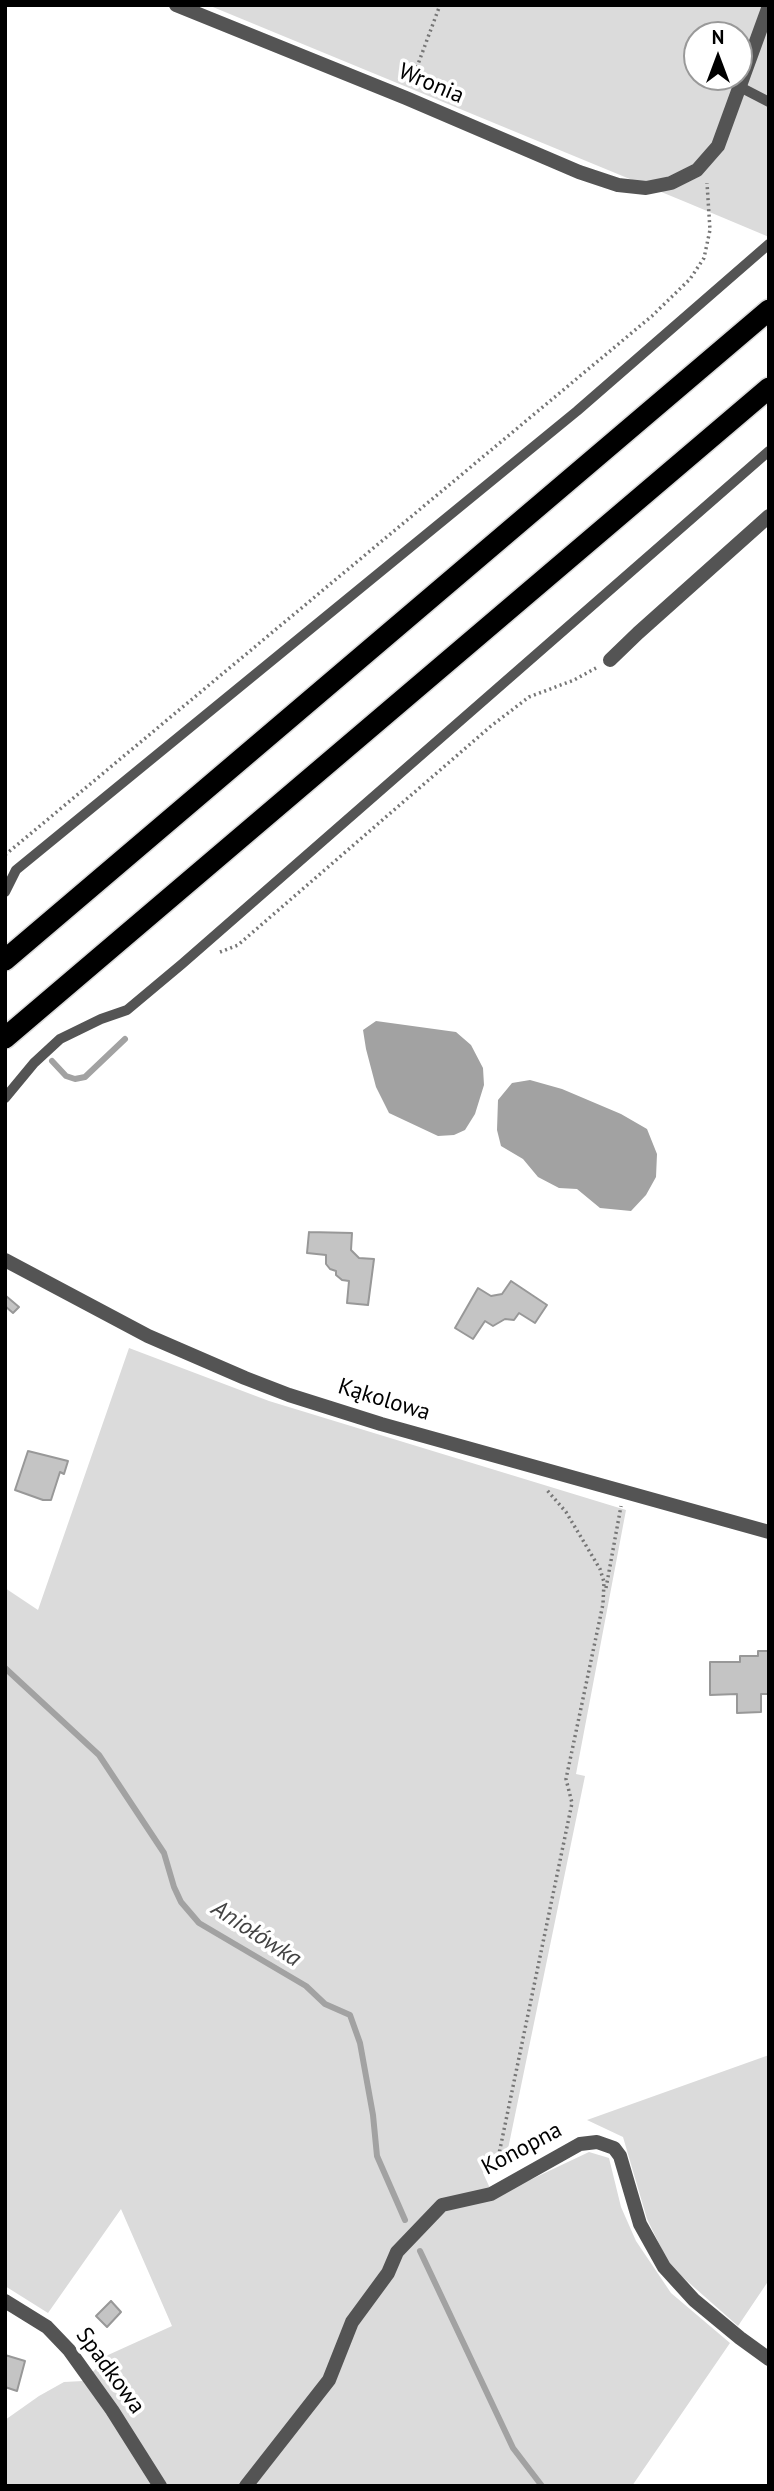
<!DOCTYPE html>
<html>
<head>
<meta charset="utf-8">
<style>
	body { margin:0 }
	#map { position:relative; width:774px; height:2491px; overflow:hidden; background:#fff; font-family:"PT Sans",sans-serif }
	canvas { display:block }
	.frame { position:absolute; inset:0; border:7px solid #000; pointer-events:none }
	.north { position:absolute; left:683px; top:21px; width:70px; height:70px; box-sizing:border-box; background:#fff; border:2px solid #999; border-radius:50%; rotate:0deg; font-size:19px; font-weight:700; line-height:28px; text-align:center; color:#000 }
	.north::after { content:''; display:block; margin:auto; width:24px; height:32px; background:#000; clip-path:polygon(50% 0,100% 100%,50% 72%,0 100%) }
</style>
</head>
<body>
<div id="map">
<canvas width="774" height="2491"></canvas>
<div class="frame"></div>
<div class="north">N</div>
</div>
<script>
const g = document.querySelector('canvas').getContext('2d');
g.lineJoin = 'round';
function fill(path, color) {
  g.fillStyle = color;
  g.fill(path, 'evenodd');
}
function toPath(rows) {
  const path = new Path2D();
  for (const r of rows) {
    path.moveTo(r[0], r[1]);
    for (let i = 2; i < r.length; i += 2) path.lineTo(r[i], r[i + 1]);
  }
  return path;
}
function strokePath(path, color, width, dash) {
  g.strokeStyle = color;
  g.lineWidth = width;
  g.lineCap = dash ? 'butt' : 'round';
  g.setLineDash(dash || []);
  g.stroke(path);
}
function label(font, color, halo, rows, align = 'center') {
  g.font = font + ' "PT Sans",sans-serif';
  g.lineWidth = 7;
  g.setLineDash([]);
  g.textBaseline = 'middle';
  g.strokeStyle = halo;
  g.fillStyle = color;
  for (const [text, x, y, turn = 0] of rows) {
    g.save();
    g.translate(x, y);
    g.rotate((+turn || 0) * Math.PI / 180);
    g.textAlign = isNaN(turn) ? turn : align;
    if (halo) g.strokeText(text, 0, 0);
    g.fillText(text, 0, 0);
    g.restore();
  }
}
fill(toPath([
	[208,5,769,5,769,237,688,203],
	[697,35,739,35,739,77,697,77],
	[129,1348,269,1401,626,1510,576,1774,585,1776,508,2149,483,2173,494,2197,589,2152,609,2158,621,2207,636,2241,671,2293,730,2343,632,2486,5,2486,5,2420,39,2396,64,2382,83,2381,102,2363,97,2360,172,2326,121,2209,48,2313,5,2286,5,1588,38,1610],
	[769,2055,769,2280,738,2326,670,2266,647,2219,623,2137,587,2120]
]), '#dbdbdb');
fill(toPath([
	[376,1021,456,1032,471,1045,483,1068,484,1085,475,1114,465,1130,454,1135,438,1136,389,1113,376,1087,366,1049,363,1030],
	[530,1080,562,1089,621,1114,647,1129,657,1154,656,1177,646,1195,631,1211,600,1208,577,1189,559,1188,538,1177,523,1159,501,1146,497,1130,498,1100,512,1083]
]), '#a2a2a2');
strokePath(toPath([
	[52,1061,66,1076,75,1079,85,1077,125,1039],
	[5,1668,99,1755,164,1853,174,1887,181,1902,199,1923,306,1986,325,2004,350,2015,360,2043,373,2115,377,2156,405,2220],
	[420,2251,513,2448,542,2486]
]), '#a2a2a2', 6);
const building = toPath([
	[309,1232,352,1233,351,1250,359,1258,374,1259,368,1305,347,1303,349,1281,342,1280,336,1275,336,1271,330,1269,326,1264,326,1255,307,1253,309,1232],
	[511,1281,547,1305,535,1323,519,1313,514,1320,505,1319,493,1326,485,1321,473,1339,455,1328,478,1288,491,1296,502,1294,511,1281],
	[6,1296,19,1307,13,1313,5,1306,6,1296],
	[28,1451,68,1461,64,1474,60,1472,51,1500,43,1500,15,1490,28,1451],
	[758,1651,769,1651,769,1694,761,1694,761,1712,737,1713,737,1694,710,1695,710,1662,740,1662,740,1656,758,1656,758,1651],
	[111,2301,121,2312,107,2327,96,2316,111,2301],
	[5,2355,25,2361,17,2391,5,2387,5,2355]
]);
fill(building, '#c4c4c4');
strokePath(building, '#989898', 2);
const motorway = toPath([
	[5,960,769,310],
	[5,1038,769,388]
]);
strokePath(motorway, '#dbdbdb', 24);
strokePath(toPath([
	[411,83,440,5],
	[5,855,652,316,690,279,704,258,710,230,707,183],
	[220,952,238,945,491,726,529,697,574,680,596,668],
	[606,1588,621,1506],
	[495,2173,572,1803,566,1779,603,1604,604,1582,600,1569,566,1512,546,1489]
]), '#767676', 3.5, [2, 3.5]);
strokePath(toPath([
	[740,87,769,102],
	[5,892,16,870,577,411,769,244],
	[5,1098,34,1063,60,1039,101,1019,127,1010,182,964,769,451]
]), '#545454', 10);
strokePath(toPath([
	[176,5,406,98,579,172,618,185,646,188,671,183,697,170,718,146,769,6],
	[610,660,638,633,769,516],
	[5,1260,148,1336,245,1378,289,1395,381,1424,769,1532],
	[5,2301,47,2327,69,2350,112,2410,160,2486],
	[246,2486,329,2380,352,2322,388,2273,397,2252,442,2205,491,2194,580,2144,597,2142,614,2148,620,2156,640,2224,664,2267,694,2300,740,2338,769,2359]
]), '#545454', 14);
strokePath(motorway, '#000', 21);
label('23px', '#000', '#fff', [
	["Wronia",431,84,23],
	["Kąkolowa",384,1400,17],
	["Konopna",522,2149,-28],
	["Spadkowa",110,2371,54]
]);
label('italic 24px', '#434343', '#fff', [
	["Aniołówka",256,1934,33]
]);
</script>
</body>
</html>
